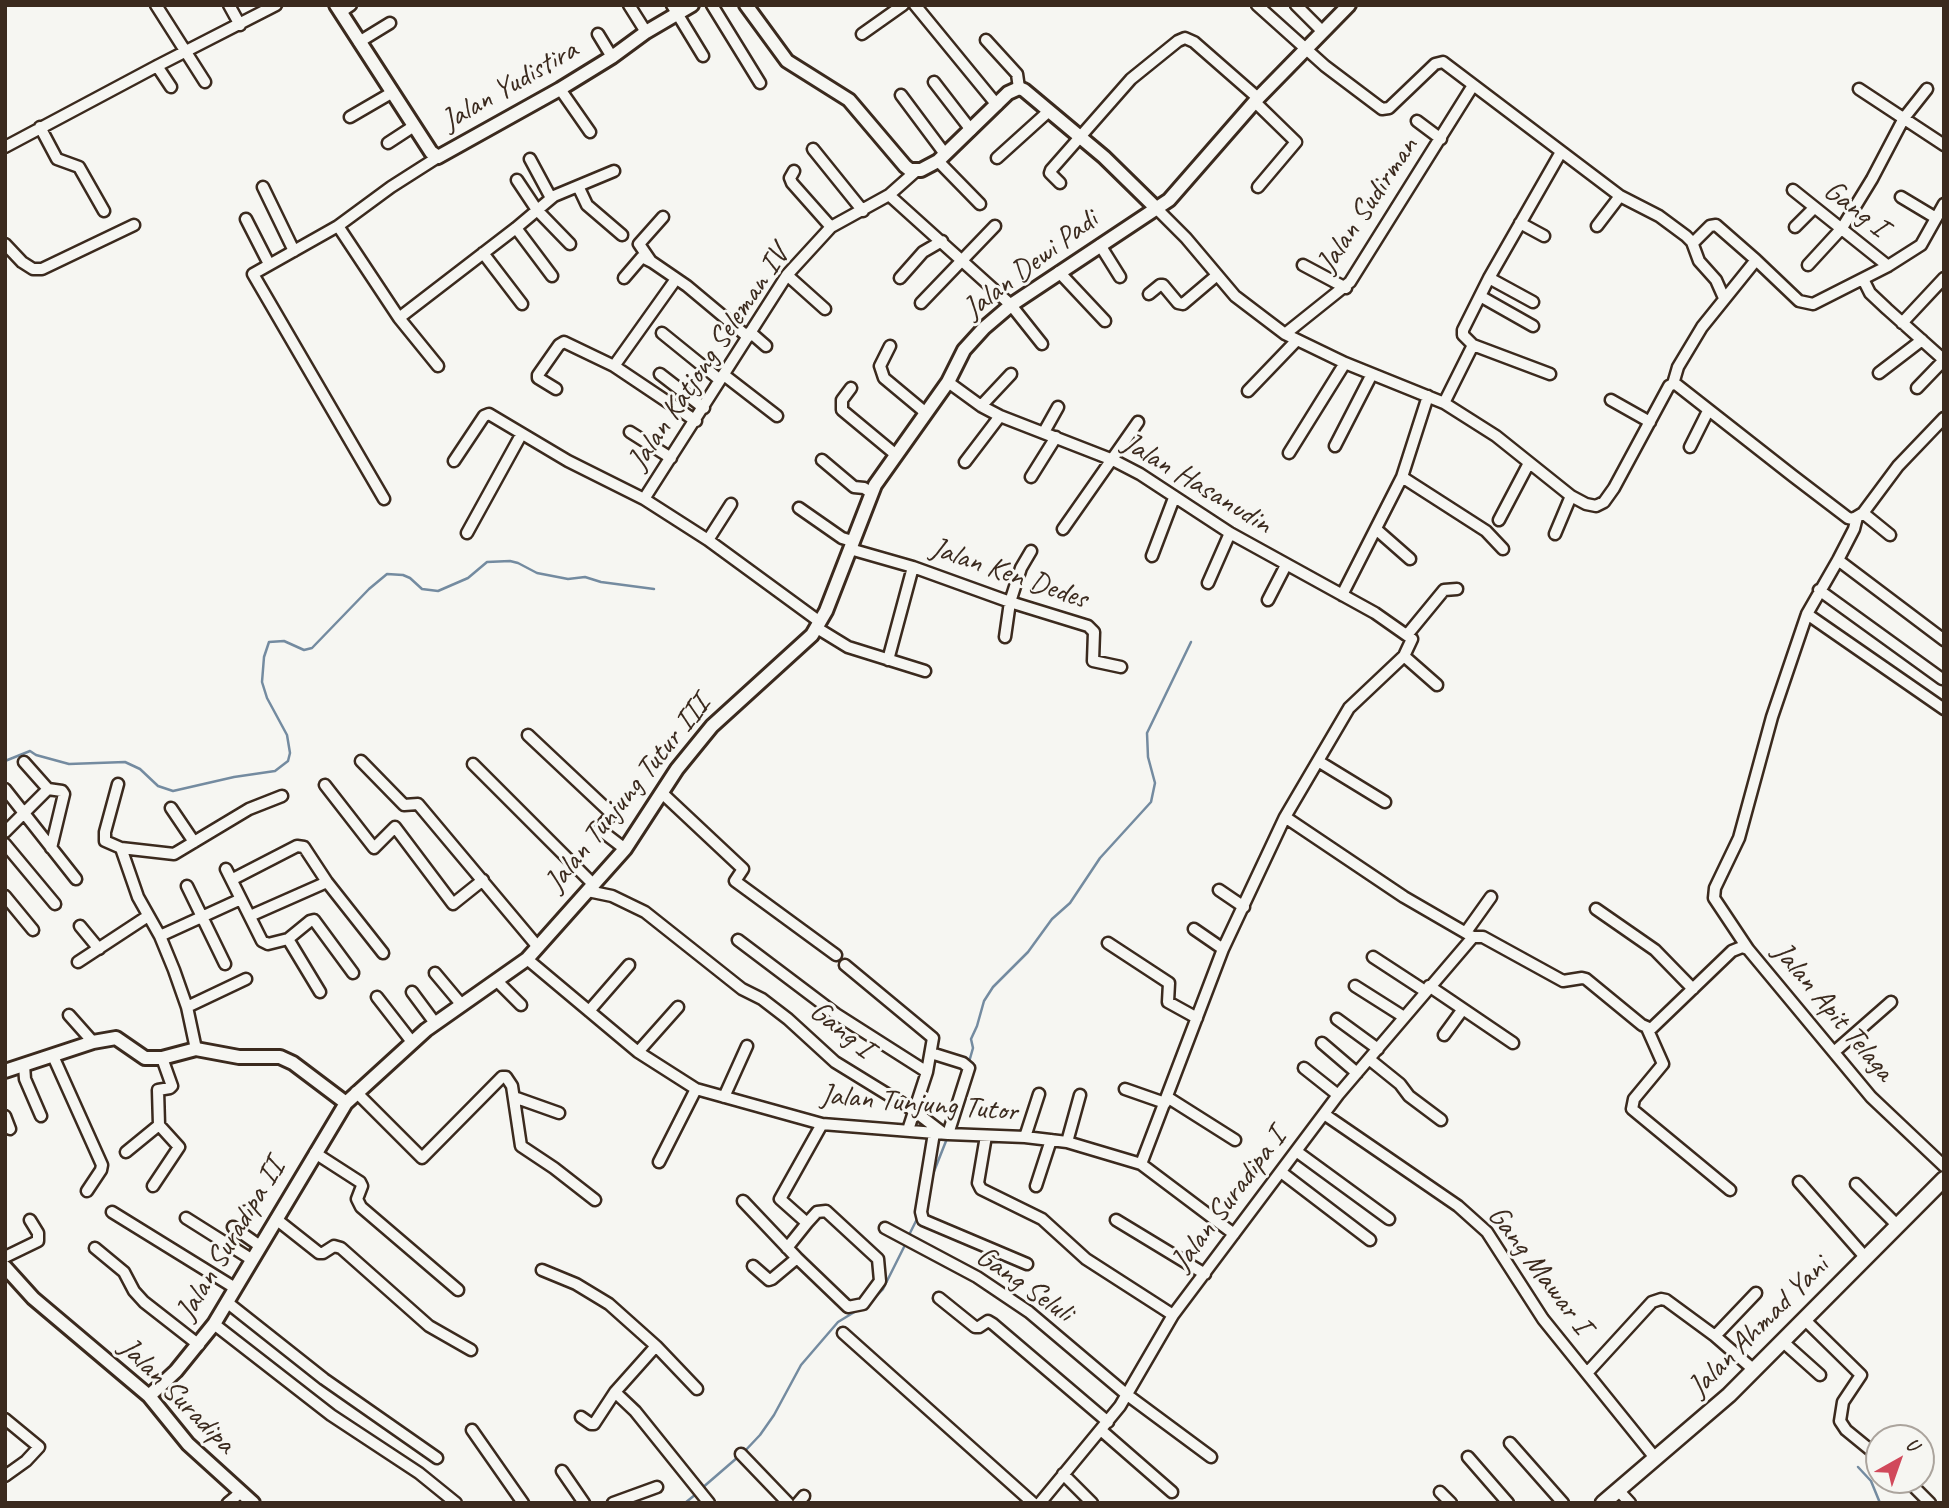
<!DOCTYPE html>
<html>
<head>
<meta charset="utf-8">
<style>
	body { margin:0 }
	#map { position:relative; width:1949px; height:1508px; overflow:hidden; background:#f6f6f2; font-family:Caveat,sans-serif }
	canvas { display:block }
	.frame { position:absolute; inset:0; border:7px solid #3b2a1e; pointer-events:none }
	.north { position:absolute; left:1865px; top:1424px; width:70px; height:70px; box-sizing:border-box; background:#f6f6f2; border:2px solid #aba49d; border-radius:50%; rotate:40deg; font-size:19px; font-weight:700; line-height:28px; text-align:center; color:#3b2a1e }
	.north::after { content:''; display:block; margin:auto; width:24px; height:32px; background:#d1495b; clip-path:polygon(50% 0,100% 100%,50% 72%,0 100%) }
</style>
</head>
<body>
<div id="map">
<canvas width="1949" height="1508"></canvas>
<div class="frame"></div>
<div class="north">U</div>
</div>
<script>
const g = document.querySelector('canvas').getContext('2d');
g.lineJoin = 'round';
function toPath(rows) {
  const path = new Path2D();
  for (const r of rows) {
    path.moveTo(r[0], r[1]);
    for (let i = 2; i < r.length; i += 2) path.lineTo(r[i], r[i + 1]);
  }
  return path;
}
function strokePath(path, color, width, dash) {
  g.strokeStyle = color;
  g.lineWidth = width;
  g.lineCap = dash ? 'butt' : 'round';
  g.setLineDash(dash || []);
  g.stroke(path);
}
function label(font, color, halo, rows, align = 'center') {
  g.font = font + ' Caveat,sans-serif';
  g.lineWidth = 6;
  g.setLineDash([]);
  g.textBaseline = 'middle';
  g.strokeStyle = halo;
  g.fillStyle = color;
  for (const [text, x, y, turn = 0] of rows) {
    g.save();
    g.translate(x, y);
    g.rotate((+turn || 0) * Math.PI / 180);
    g.textAlign = isNaN(turn) ? turn : align;
    if (halo) g.strokeText(text, 0, 0);
    g.fillText(text, 0, 0);
    g.restore();
  }
}
strokePath(toPath([
	[5,761,30,751,36,755,69,764,125,762,140,769,158,786,173,791,234,777,275,771,288,761,290,753,287,735,267,698,262,682,264,657,269,642,284,641,304,650,312,648,369,589,387,574,403,575,410,578,422,589,438,591,468,578,487,562,510,561,518,563,537,573,568,579,585,577,601,582,654,589],
	[969,1062,973,1048,971,1039,977,1026,984,1001,993,987,1028,952,1052,919,1070,903,1100,858,1151,802,1155,783,1148,757,1147,733,1191,642],
	[931,1179,948,1136],
	[908,1237,919,1215],
	[867,1305,883,1289,906,1243],
	[743,1453,760,1435,774,1415,801,1365,838,1322,861,1308],
	[1858,1467,1871,1481,1880,1503],
	[701,1489,738,1457],
	[685,1503,696,1494]
]), '#748ba0', 2.5);
const minor = toPath([
	[156,5,205,82],
	[229,5,240,25],
	[629,5,646,32],
	[672,5,703,56],
	[712,5,760,83],
	[915,5,997,105],
	[1257,5,1325,66,1382,109,1389,108,1435,64,1443,62,1620,196,1659,216,1686,236,1692,242,1699,261,1716,280,1724,298],
	[1296,5,1322,31],
	[341,12,351,5],
	[598,34,612,57],
	[862,34,903,5],
	[986,40,1017,74,1019,88],
	[359,42,390,23],
	[157,66,171,87],
	[934,82,971,130],
	[560,89,590,132],
	[1859,89,1944,145],
	[901,95,945,154],
	[1255,102,1296,142,1258,187],
	[350,117,393,92],
	[1417,121,1441,139],
	[40,127,57,159,79,167,104,211],
	[388,143,414,126],
	[5,147,157,66,276,5],
	[813,149,863,211],
	[997,158,1049,111],
	[530,159,551,198],
	[938,161,980,204],
	[794,171,790,178,792,183,831,227],
	[517,180,537,210,570,244],
	[1060,183,1050,173,1051,170,1131,79,1178,41,1185,38,1194,42,1258,98],
	[578,186,587,205,622,235],
	[263,187,294,251],
	[1793,190,1888,266],
	[889,195,1011,305,1042,344],
	[1901,197,1936,218],
	[1156,208,1186,238,1235,296,1285,334,1345,363,1444,403,1496,436,1571,496,1586,504,1596,506,1604,502,1614,488,1669,386,1673,384,1678,367,1702,327,1756,260,1799,301,1813,304,1888,266,1921,245,1944,204],
	[246,219,269,264],
	[1520,223,1544,236],
	[338,226,399,318,516,228,554,196,614,171],
	[1597,226,1620,196],
	[1795,227,1814,208],
	[516,228,552,276],
	[1693,243,1710,226,1716,225,1756,260],
	[5,244,22,262,33,269,42,269,134,225],
	[1100,245,1120,277],
	[483,253,522,304],
	[650,260,639,244,663,217],
	[1303,265,1346,288],
	[1808,265,1842,228,1872,179,1904,118,1927,89],
	[1059,272,1105,321],
	[787,275,825,309],
	[624,278,642,257,652,262,687,286,748,337],
	[900,278,923,252,942,241],
	[1489,278,1533,302],
	[1863,279,1870,293,1887,309,1944,360],
	[1149,294,1160,285,1163,285,1178,303,1183,304,1216,276],
	[1480,296,1533,326],
	[921,303,995,226],
	[399,318,438,366],
	[1902,323,1944,278],
	[750,332,766,346],
	[662,333,720,380],
	[1285,334,1350,282,1472,87],
	[1473,345,1550,374],
	[890,346,880,366,884,378,926,413],
	[614,366,676,279],
	[1879,373,1922,340],
	[660,374,704,408],
	[724,375,777,416],
	[948,382,981,406,1000,416,1113,460,1140,474,1230,533,1375,613,1412,639,1404,656,1349,708,1285,817,1223,949,1141,1164,1234,1234],
	[1673,384,1677,385,1793,476,1848,518,1853,519,1863,513,1898,466,1944,418],
	[851,388,842,400,842,410,895,454],
	[1917,388,1944,360],
	[556,389,538,378,538,375,559,345,564,342,614,366,696,421],
	[1248,391,1297,340],
	[1611,400,1650,422],
	[1444,403,1473,345,1463,335,1463,330,1489,278,1561,152],
	[981,406,1011,374],
	[630,432,671,458],
	[1044,432,1058,407],
	[1335,446,1372,374],
	[1690,447,1708,411],
	[1289,453,1345,363],
	[822,460,854,487,864,488,872,493],
	[454,461,484,416,489,414,568,461,644,499,708,540,820,622],
	[965,462,1000,416],
	[1031,477,1056,437],
	[1402,477,1486,531,1503,549],
	[384,499,253,274,338,226,391,187,438,157],
	[644,499,787,275,831,227,889,195,916,171],
	[799,508,842,538,852,541],
	[1863,513,1890,535],
	[1499,520,1529,463],
	[1063,529,1138,422],
	[1377,530,1410,559],
	[467,533,521,435],
	[1555,534,1571,496],
	[708,540,731,504],
	[850,549,913,567,1010,602,1088,626,1094,632,1093,661,1121,667],
	[1152,556,1174,498],
	[1838,560,1944,640],
	[1208,583,1230,533],
	[1819,590,1942,679],
	[1342,595,1402,477,1428,396],
	[1268,600,1286,565],
	[1807,614,1944,709],
	[817,628,848,647,925,671],
	[1407,635,1444,590,1457,589],
	[1005,637,1010,602,1021,568,1031,551],
	[1404,656,1437,685],
	[888,660,913,567],
	[528,735,612,814,599,829,625,849],
	[361,761,404,805,418,804,538,947],
	[1318,761,1385,802],
	[24,762,48,789],
	[473,764,594,885],
	[118,784,105,832,105,841,121,848,174,854,249,809,282,796],
	[325,785,374,848,395,827,453,904,483,880],
	[5,789,76,879],
	[662,793,743,869,735,881,836,955],
	[171,808,194,842],
	[1285,817,1404,897,1473,937],
	[5,832,48,789,62,791,64,794,51,848],
	[5,844,55,904],
	[121,848,138,897,160,936,174,970,187,1007,196,1049],
	[226,869,262,941,268,944,288,939,320,992],
	[233,879,297,846,304,847,327,882,383,953],
	[187,886,225,964],
	[1219,890,1244,907],
	[588,891,612,896,645,912,742,989,762,999,788,1019,835,1062,913,1110,943,1133],
	[5,896,33,930],
	[1596,909,1655,950,1693,989],
	[250,916,327,882],
	[80,926,99,949],
	[1194,929,1223,949],
	[1466,932,1491,897],
	[160,936,241,899],
	[1473,937,1483,937,1563,981,1582,978,1586,979,1642,1025,1649,1028,1652,1028,1732,951,1742,947,1748,949,1871,1097,1944,1166],
	[288,939,310,921,314,920,353,973],
	[738,940,836,1014,927,1072],
	[1108,943,1169,983,1168,1002,1197,1018],
	[1748,949,1714,898,1715,888,1739,838,1772,717,1807,614,1838,560,1854,529,1857,517],
	[1373,957,1425,991],
	[527,959,638,1052,696,1089,822,1124,948,1134,1025,1137,1067,1142,1141,1164],
	[78,962,148,916],
	[845,965,933,1038,927,1072,908,1130],
	[435,973,461,1004],
	[497,981,521,1005],
	[1355,986,1404,1017],
	[1429,986,1513,1043],
	[412,992,435,1023],
	[377,997,412,1042],
	[187,1007,246,979],
	[589,1011,629,965],
	[69,1015,93,1042],
	[1337,1019,1378,1049],
	[1647,1028,1663,1064,1634,1099,1632,1109,1730,1190],
	[1444,1035,1463,1009],
	[1322,1043,1357,1073],
	[638,1052,678,1007],
	[1834,1052,1891,1002],
	[931,1053,963,1063,969,1068,948,1134],
	[53,1056,102,1165,101,1170,87,1191],
	[1369,1059,1400,1084,1409,1096,1441,1120],
	[24,1065,25,1079,41,1116],
	[1304,1068,1338,1095],
	[1125,1089,1165,1103],
	[356,1092,422,1158,502,1077,506,1077,512,1086,521,1146,554,1168,595,1200],
	[514,1097,559,1113],
	[724,1097,747,1046],
	[1167,1097,1235,1140],
	[1324,1114,1458,1206,1487,1232,1543,1319,1656,1459],
	[5,1116,10,1129],
	[934,1133,921,1212,923,1220,1027,1264],
	[986,1136,978,1183,981,1189,1042,1219,1086,1259,1173,1315],
	[1025,1137,1039,1094],
	[1067,1142,1080,1095],
	[1296,1151,1389,1219],
	[126,1152,159,1125,158,1090,170,1088,172,1086,162,1058],
	[315,1153,360,1182,362,1186,357,1199,361,1207,458,1290],
	[659,1162,696,1089],
	[1281,1172,1370,1240],
	[1799,1182,1865,1257],
	[1856,1184,1897,1225],
	[153,1186,179,1147,159,1125],
	[1036,1186,1051,1140],
	[743,1201,797,1258,848,1307,863,1304,880,1281,878,1259,826,1211,817,1212,807,1223,780,1199,822,1124],
	[112,1212,235,1288],
	[186,1218,251,1259],
	[276,1219,319,1253,323,1253,334,1246,341,1248,429,1326,471,1350],
	[1116,1220,1205,1274],
	[233,1227,260,1246],
	[885,1228,977,1277,1029,1312,1126,1394,1211,1457],
	[95,1248,124,1272,134,1291,144,1302,199,1345],
	[787,1248,807,1223],
	[5,1257,38,1241,38,1233,30,1220],
	[753,1266,769,1280,772,1279,797,1258],
	[542,1270,576,1284,609,1304,656,1346,697,1389],
	[939,1298,975,1327,979,1327,988,1321,993,1324,1108,1422],
	[228,1303,324,1379,437,1458],
	[1804,1319,1861,1375,1843,1402,1840,1421,1846,1430,1879,1457],
	[214,1324,331,1415,419,1473,456,1503],
	[843,1333,1033,1503],
	[1715,1336,1756,1293],
	[1782,1341,1820,1375],
	[1587,1373,1652,1302,1661,1299,1666,1300,1715,1336,1754,1370],
	[615,1392,635,1411,709,1503],
	[581,1417,591,1424,594,1424,615,1392,656,1346],
	[5,1419,39,1447,26,1461,5,1476],
	[472,1430,523,1503],
	[1102,1431,1172,1492],
	[1510,1443,1563,1503],
	[741,1454,788,1503],
	[1468,1457,1508,1503],
	[562,1471,584,1503],
	[1063,1474,1092,1503],
	[1907,1480,1930,1503],
	[1618,1490,1630,1503],
	[1440,1492,1451,1503],
	[228,1503,240,1493],
	[613,1503,657,1487],
	[798,1503,804,1496],
	[1040,1503,1120,1406,1173,1315,1338,1095,1473,937]
]);
const tertiary = toPath([
	[336,5,431,152,438,157,560,89,612,57,646,32,692,5],
	[746,5,787,61,849,100,905,166,910,170,921,170,938,161,1008,93,1019,88,1024,90,1104,157,1156,208],
	[5,1071,93,1042,116,1038,145,1058,162,1058,196,1049,239,1057,280,1057,293,1063,346,1103],
	[5,1267,33,1298,149,1396,188,1444,253,1503],
	[149,1396,176,1371,214,1324,346,1103,426,1030,527,959,625,849,677,769,712,726,812,635,826,611,875,485,948,382,964,350,984,328,1011,305,1169,200,1258,98,1349,5]
]);
const secondary = toPath([
	[1603,1503,1729,1395,1944,1179]
]);
strokePath(minor, '#3b2a1e', 15);
strokePath(tertiary, '#3b2a1e', 18);
strokePath(secondary, '#3b2a1e', 19);
strokePath(minor, '#f6f6f2', 10);
strokePath(tertiary, '#f6f6f2', 12);
strokePath(secondary, '#f6f6f2', 14);
label('30px', '#3b2a1e', '#f6f6f2', [
	["Jalan Yudistira",510,86,-30],
	["Jalan Sudirman",1368,205,-56],
	["Gang I",1855,209,38],
	["Jalan Dewi Padi",1031,265,-37],
	["Jalan Katjong Seleman IV",709,358,-56],
	["Jalan Hasanudin",1197,484,31],
	["Jalan Ken Dedes",1009,574,19],
	["Jalan Tunjung Tutur III",628,794,-51],
	["Jalan Apit Telaga",1833,1012,50],
	["Gang I",841,1030,39],
	["Jalan Tunjung Tutor",919,1104,5],
	["Jalan Suradipa I",1229,1200,-53],
	["Jalan Suradipa II",231,1240,-59],
	["Gang Mawar I",1539,1270,53],
	["Gang Seluli",1024,1285,35],
	["Jalan Ahmad Yani",1759,1327,-45],
	["Jalan Suradipa",177,1396,45]
]);
</script>
</body>
</html>
